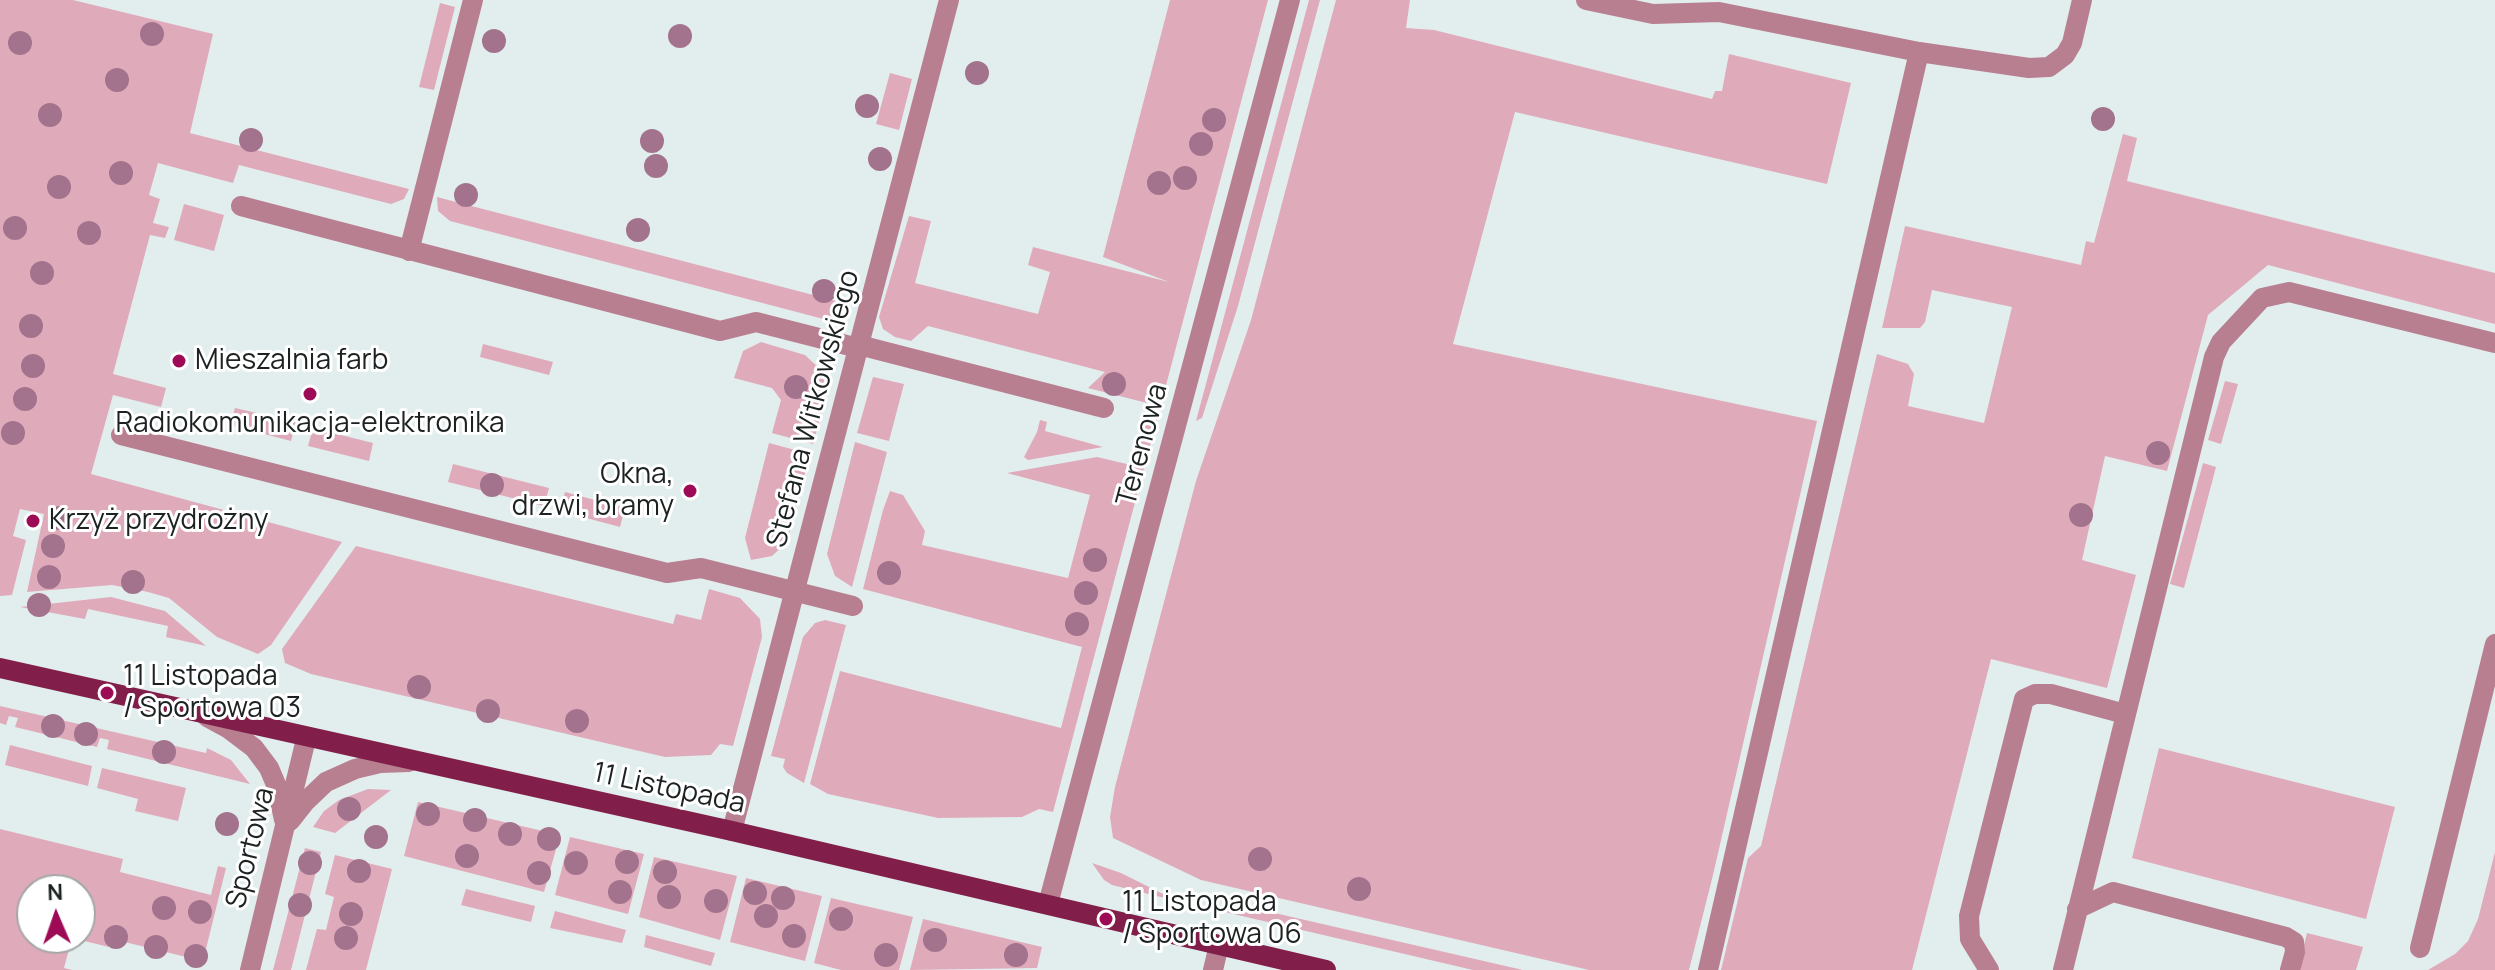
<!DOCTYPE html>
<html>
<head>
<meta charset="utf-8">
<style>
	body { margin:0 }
	#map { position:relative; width:2495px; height:970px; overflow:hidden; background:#e2eeee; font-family:Manrope,sans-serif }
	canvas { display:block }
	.north { position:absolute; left:16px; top:874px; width:80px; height:80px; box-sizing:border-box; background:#fff; border:2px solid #a4a6a6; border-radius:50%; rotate:358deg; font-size:22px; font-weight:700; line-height:32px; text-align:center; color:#1c2121 }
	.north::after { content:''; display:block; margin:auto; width:28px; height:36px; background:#9d0a55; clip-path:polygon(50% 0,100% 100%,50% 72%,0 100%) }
</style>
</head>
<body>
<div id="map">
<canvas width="2495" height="970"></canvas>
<div class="north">N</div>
</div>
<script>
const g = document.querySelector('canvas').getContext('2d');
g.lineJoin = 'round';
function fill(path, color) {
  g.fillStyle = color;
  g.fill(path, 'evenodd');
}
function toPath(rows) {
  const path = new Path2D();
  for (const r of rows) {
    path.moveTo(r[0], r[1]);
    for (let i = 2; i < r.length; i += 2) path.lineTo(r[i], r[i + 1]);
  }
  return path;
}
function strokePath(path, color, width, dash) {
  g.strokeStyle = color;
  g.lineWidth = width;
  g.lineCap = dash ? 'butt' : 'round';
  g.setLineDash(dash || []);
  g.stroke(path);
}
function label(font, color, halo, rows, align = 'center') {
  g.font = font + ' Manrope,sans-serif';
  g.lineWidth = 6;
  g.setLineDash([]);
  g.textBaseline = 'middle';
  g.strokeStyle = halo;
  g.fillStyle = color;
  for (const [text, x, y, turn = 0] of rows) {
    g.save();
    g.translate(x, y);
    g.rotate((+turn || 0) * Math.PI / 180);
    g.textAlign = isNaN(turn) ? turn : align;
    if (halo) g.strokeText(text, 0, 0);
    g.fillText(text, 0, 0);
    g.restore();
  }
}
fill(toPath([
	[0,0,73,0,213,34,190,133,409,189,404,199,391,204,239,165,233,183,158,163,149,195,160,199,153,223,169,227,165,238,150,235,113,374,166,388,161,407,113,395,91,474,342,542,271,645,258,654,217,637,169,598,148,592,112,585,27,592,44,514,20,509,13,536,26,540,12,595,0,596],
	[1170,0,1268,0,1053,812,1039,809,1022,817,938,818,828,794,810,784,840,671,1061,728,1082,647,863,589,883,510,890,491,903,495,925,531,922,545,1068,578,1090,495,1007,473,1097,457,1131,465,1147,403,1088,388,1105,372,928,326,911,341,895,337,883,329,879,317,909,216,931,221,915,283,1038,314,1050,272,1028,265,1033,247,1169,282,1103,257],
	[1309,0,1320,0,1238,306,1202,418,1196,421],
	[1336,0,1410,0,1406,28,1434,30,1712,99,1715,91,1722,91,1729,54,1851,83,1827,184,1515,112,1453,344,1817,421,1713,875,1689,970,1589,970,1201,880,1113,838,1110,817,1115,787,1196,481,1251,320],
	[440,3,455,7,434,90,419,87],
	[890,73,912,79,899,130,876,124],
	[2123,134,2137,138,2127,181,2495,273,2495,324,2268,265,2208,315,2167,471,2105,456,2082,560,2136,575,2107,688,1991,659,1912,970,1721,970,1748,858,1761,846,1877,354,1908,364,1914,374,1908,406,1984,423,2012,307,1932,290,1925,322,1920,328,1882,328,1905,226,2081,265,2086,241,2094,243],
	[437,197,844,303,840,320,831,321,450,221,438,211],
	[184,204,224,215,214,251,174,240],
	[761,342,805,355,821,370,826,388,825,399,813,444,772,433,781,400,772,388,734,378,743,351],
	[483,344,553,362,549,375,480,357],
	[873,377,904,384,889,441,857,433],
	[2225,381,2238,384,2221,444,2208,440],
	[235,408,296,422,291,441,230,425],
	[1040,420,1047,422,1045,431,1103,447,1028,460,1024,457,1037,432],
	[313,428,373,443,369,461,308,446],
	[855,442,887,452,852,587,835,576,827,554],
	[769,443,810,454,787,542,772,556,751,560,745,538],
	[2203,463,2216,467,2184,588,2170,584],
	[453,464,549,488,544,506,448,482],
	[565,492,625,508,620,527,560,511],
	[356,546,673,624,676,614,701,620,709,589,740,598,760,619,762,637,733,746,720,744,711,755,665,757,311,674,285,663,282,649],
	[111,597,165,611,206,646,166,637,168,626,88,609,85,619,20,607],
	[825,620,846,625,804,783,787,773,783,767,785,759,771,756,803,637,815,623],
	[0,706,206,753,207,748,231,760,250,784,107,749,109,740,100,738,97,747,15,727,18,718,9,716,6,725,0,723],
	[10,745,92,766,88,786,5,765],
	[2159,748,2395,807,2366,919,2132,858],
	[102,768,186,788,178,821,135,811,138,799,97,788],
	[368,789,391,790,335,833,313,827,324,811,339,800],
	[418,802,560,835,544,892,404,856],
	[0,829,123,859,120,872,211,895,218,866,226,868,203,961,112,939,109,947,72,938,80,938,80,890,32,890,32,938,72,938,64,968,72,970,0,970],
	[570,837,644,854,628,914,555,895],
	[305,848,321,852,291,970,273,970],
	[2495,852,2495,970,2428,970,2455,954,2468,941,2478,919],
	[335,855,392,869,366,970,306,970,317,929,326,930,334,897,325,894],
	[654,857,737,876,720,940,639,917],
	[1092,863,1121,873,1177,901,1112,885,1104,880],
	[746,878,822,896,805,961,730,942],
	[466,889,535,906,531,922,461,905],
	[831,898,913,917,899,970,841,970,814,963],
	[1231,903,1523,970,1473,970,1212,909],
	[555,911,626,930,622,943,550,928],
	[923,919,1042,947,1037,968,910,970],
	[2307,933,2363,947,2356,970,2298,970],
	[646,935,715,953,711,966,644,947]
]), '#dfabba');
strokePath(toPath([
	[1586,0,1653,14,1719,12,1919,52,2029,68,2049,67,2065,55,2072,43,2082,0],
	[241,206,720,331,756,322,858,348],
	[409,251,473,0],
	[859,345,1104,408],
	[121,435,667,573,701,568,853,606],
	[207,717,229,729,254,748,269,768,277,787,284,820],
	[290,821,305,802,326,782,355,769,380,763,409,762],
	[732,831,949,0],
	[1048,904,1290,0],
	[2077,909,2113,892,2286,937,2294,942,2295,952,2290,970],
	[2420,948,2495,644],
	[250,970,306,739],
	[1213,970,1219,945],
	[1708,970,1919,52],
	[1989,970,1970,939,1969,916,2024,699,2035,694,2051,694,2125,714],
	[2063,970,2214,357,2221,342,2262,298,2289,292,2495,343]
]), '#b87f91', 20);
strokePath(toPath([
	[0,668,732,831,1326,970]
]), '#821e4a', 20);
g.fillStyle = '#a3738d';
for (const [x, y] of [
	[152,34],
	[680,36],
	[494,41],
	[20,43],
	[977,73],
	[117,80],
	[867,106],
	[50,115],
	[2103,119],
	[1214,120],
	[251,140],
	[652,141],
	[1201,144],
	[880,159],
	[656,166],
	[121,173],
	[1185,178],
	[1159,183],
	[59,187],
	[466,195],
	[15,228],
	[638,230],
	[89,233],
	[42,273],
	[824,291],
	[31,326],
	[33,366],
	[1114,384],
	[796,387],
	[25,399],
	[13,433],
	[2158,453],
	[492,485],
	[2081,515],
	[60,518],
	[53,546],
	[1095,560],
	[889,573],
	[49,577],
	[133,582],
	[1086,593],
	[39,605],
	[1077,624],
	[419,687],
	[488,711],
	[577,721],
	[53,726],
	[86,734],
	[164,752],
	[349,809],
	[428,814],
	[475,820],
	[227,824],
	[510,834],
	[376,837],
	[549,839],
	[467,856],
	[1260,859],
	[627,862],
	[310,863],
	[576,863],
	[359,871],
	[665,872],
	[539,873],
	[1359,889],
	[620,892],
	[755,893],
	[669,897],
	[783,898],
	[716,901],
	[300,905],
	[164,908],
	[200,912],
	[351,914],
	[766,916],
	[841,919],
	[794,936],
	[116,937],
	[346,938],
	[935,940],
	[156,947],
	[886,955],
	[1016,955],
	[196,956]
]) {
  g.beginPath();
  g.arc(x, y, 12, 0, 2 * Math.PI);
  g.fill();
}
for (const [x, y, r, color] of [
	[179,361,8,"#9d0a55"],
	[310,394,8,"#9d0a55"],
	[690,491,8,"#9d0a55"],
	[33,521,8,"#9d0a55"],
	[107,693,8,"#9d0a55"],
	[1106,919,8,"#9d0a55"]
]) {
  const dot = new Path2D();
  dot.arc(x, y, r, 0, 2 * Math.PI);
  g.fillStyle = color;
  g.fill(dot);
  strokePath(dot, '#fff', 3);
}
label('28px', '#1c2121', '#fff', [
	["Mieszalnia farb",195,361],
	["Radiokomunikacja-elektronika",310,424,"center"],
	["Okna,",674,475,"right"],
	["drzwi, bramy",674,507,"right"],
	["Krzyż przydrożny",49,521],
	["11 Listopada",123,677],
	["/ Sportowa 03",123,709],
	["11 Listopada",1122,903],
	["/ Sportowa 06",1122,935]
], 'left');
label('28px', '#1c2121', '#fff', [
	["Stefana Witkowskiego",814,409,-75],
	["Terenowa",1143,445,-75],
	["11 Listopada",669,789,12],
	["Sportowa",251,848,-76]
]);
</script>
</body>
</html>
